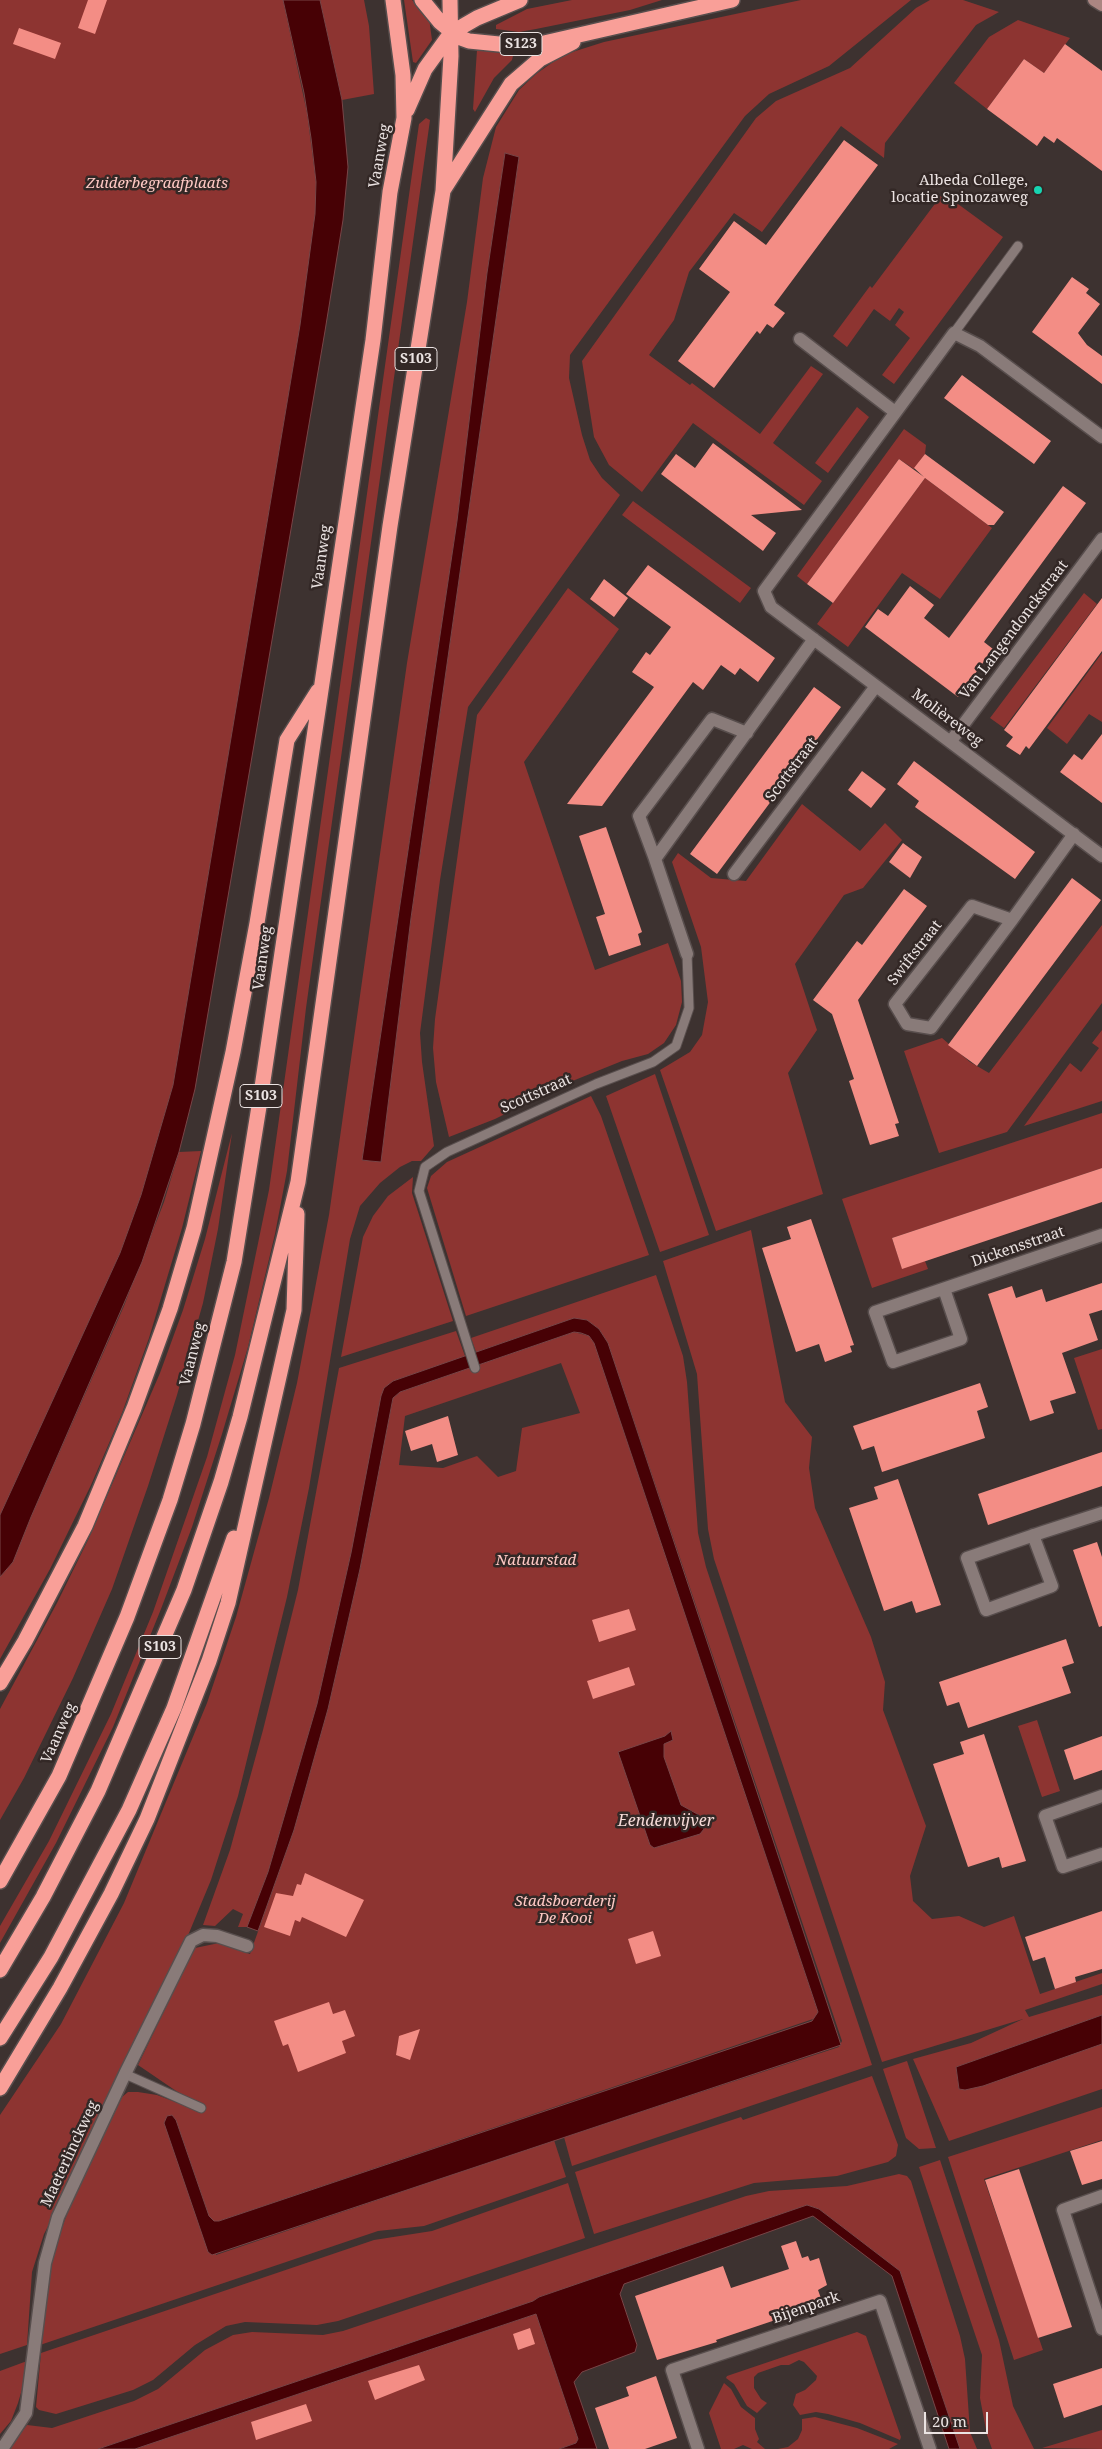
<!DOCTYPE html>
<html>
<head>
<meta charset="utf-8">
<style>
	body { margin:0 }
	#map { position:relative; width:1102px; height:2449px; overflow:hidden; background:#3d3230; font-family:"Noto Serif",serif }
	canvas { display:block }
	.scale { position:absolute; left:924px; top:2412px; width:64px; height:22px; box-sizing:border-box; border:2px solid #ebe3e2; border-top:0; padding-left:6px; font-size:15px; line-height:18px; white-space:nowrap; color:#ebe3e2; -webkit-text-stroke:4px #332826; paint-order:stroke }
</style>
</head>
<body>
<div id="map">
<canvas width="1102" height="2449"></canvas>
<div class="scale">20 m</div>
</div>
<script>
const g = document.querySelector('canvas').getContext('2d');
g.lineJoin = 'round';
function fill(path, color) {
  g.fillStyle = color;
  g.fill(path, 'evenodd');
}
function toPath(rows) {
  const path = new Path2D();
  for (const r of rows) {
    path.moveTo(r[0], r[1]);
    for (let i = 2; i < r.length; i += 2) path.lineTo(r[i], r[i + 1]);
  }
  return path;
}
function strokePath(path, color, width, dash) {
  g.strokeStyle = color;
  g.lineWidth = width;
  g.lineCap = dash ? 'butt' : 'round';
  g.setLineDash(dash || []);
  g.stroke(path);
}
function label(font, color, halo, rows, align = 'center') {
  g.font = font + ' "Noto Serif",serif';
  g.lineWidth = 5;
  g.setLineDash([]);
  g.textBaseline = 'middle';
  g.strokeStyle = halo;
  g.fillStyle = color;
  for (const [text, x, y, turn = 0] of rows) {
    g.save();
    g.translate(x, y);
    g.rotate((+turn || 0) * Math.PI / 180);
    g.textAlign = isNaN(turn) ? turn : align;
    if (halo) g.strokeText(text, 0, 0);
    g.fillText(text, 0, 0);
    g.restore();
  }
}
fill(toPath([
	[0,0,283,0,307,113,316,182,315,214,300,325,173,1085,141,1195,120,1253,0,1515],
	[320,0,364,0,369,26,374,94,342,100],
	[404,0,412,0,429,18,432,40,416,63,413,62],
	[572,0,662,0,630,10,536,29,519,32,496,29,496,25,527,9],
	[801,0,911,0,829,66,769,94,745,116,570,355,569,378,582,435,590,460,602,478,620,495,468,707,440,880,420,1033,422,1062,434,1146,421,1161,412,1161,400,1167,380,1183,360,1206,350,1239,309,1488,287,1597,238,1796,211,1880,179,1957,76,2172,44,2234,32,2272,27,2345,0,2354,0,2115,61,2024,124,1903,207,1703,236,1617,269,1498,297,1383,329,1215,407,663,467,302,483,178,496,127,519,90,536,74,563,55,604,42],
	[505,153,519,157,411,918,381,1161,370,1161,362,1160,457,521,487,273],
	[930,0,963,0,999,12,976,25,885,143,884,158,841,126,762,232,734,213,689,272,674,320,649,355,690,385,692,383,760,434,811,366,823,374,773,443,822,481,804,505,693,423,642,492,609,465,594,437,582,361,756,118,776,101,850,68,916,8],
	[1018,20,1070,38,1044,73,1024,59,987,109,954,83,989,37],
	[480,48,513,56,512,60,494,78,475,112,473,109,477,50],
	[426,118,430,120,306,1008,287,1171,275,1234,248,1347,222,1434,192,1527,161,1609,113,1727,56,1843,0,1943,0,1926,49,1841,111,1714,153,1612,207,1457,235,1355,269,1190,419,124],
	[943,193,1003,237,894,384,882,375,910,338,895,325,904,312,899,308,890,321,874,309,847,347,833,336,870,286,872,288],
	[857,407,869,417,828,473,815,463],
	[904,429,926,445,925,454,914,469,899,459,807,584,797,576],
	[925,478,992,528,940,599,902,573,848,647,817,624],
	[633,501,751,588,740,603,622,515],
	[568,588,619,629,524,762,595,970,668,943,681,981,682,1002,676,1025,664,1043,648,1054,622,1061,565,1084,495,1119,449,1137,436,1082,433,1048,435,1019,477,715],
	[1084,593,1097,604,1004,728,990,718],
	[1102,653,1102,722,1089,714,1067,744,1047,728],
	[802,804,860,851,885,823,902,840,863,888,844,895,795,964,817,1030,788,1073,823,1194,716,1231,660,1070,690,1052,702,1035,708,1002,701,947,672,862,678,853,711,878,746,881],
	[1102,925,1102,1003,1007,1132,939,1153,904,1051,942,1038,970,1062,989,1073],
	[1102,1030,1102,1101,1024,1126,1070,1063,1081,1072,1099,1048,1092,1043],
	[655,1074,709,1235,660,1252,606,1096],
	[591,1096,601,1116,649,1255,466,1316,427,1188,431,1176,447,1162],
	[1102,1113,1102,1168,892,1238,902,1268,925,1261,928,1269,872,1288,842,1199],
	[232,1133,218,1229,203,1303,177,1395,148,1486,112,1589,73,1678,24,1778,0,1820,0,1709,57,1603,88,1540,160,1373,183,1310,205,1239],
	[201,1151,182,1228,149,1338,122,1413,91,1485,50,1569,0,1659,0,1577,13,1562,31,1517,124,1306,164,1202,179,1152],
	[413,1177,412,1193,453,1321,341,1357,363,1237,373,1216,388,1196],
	[751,1230,785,1402,812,1437,809,1468,815,1508,871,1637,885,1682,883,1710,926,1826,910,1876,913,1901,932,1919,959,1916,984,1927,1014,1916,1040,1994,1102,1973,1102,1984,1025,2010,1029,2017,1102,1995,1102,2015,956,2067,959,2089,1102,2044,1102,2089,949,2141,913,2059,971,2043,1023,2019,882,2062,714,1559,708,1529,697,1374,663,1261],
	[656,1275,683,1356,687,1382,698,1533,706,1567,872,2065,572,2166,564,2137,839,2047,842,2041,608,1343,599,1329,587,1320,574,1318,476,1352,471,1338],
	[456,1331,465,1356,393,1381,351,1553,317,1704,268,1872,247,1927,238,1927,243,1914,233,1909,215,1926,203,1925,230,1850,263,1730,298,1590,339,1368],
	[574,1332,589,1336,594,1343,818,2012,816,2018,219,2221,214,2221,209,2216,176,2120,216,2255,554,2140,566,2177,424,2226,378,2231,40,2345,50,2269,58,2238,72,2201,122,2097,128,2092,138,2092,157,2095,178,2103,182,2095,138,2065,189,1959,195,1948,219,1943,250,1954,294,1830,328,1709,360,1569,393,1398,400,1392],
	[561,1363,580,1413,522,1428,516,1471,498,1477,477,1456,443,1468,399,1465,405,1416],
	[1102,1349,1102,1429,1098,1430,1074,1358],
	[1037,1720,1060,1791,1042,1797,1018,1726],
	[907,2061,936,2148,919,2149,906,2138,883,2069],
	[872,2076,898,2145,896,2156,888,2162,837,2176,754,2183,594,2234,575,2172,741,2117,743,2120],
	[1102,2107,1102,2140,984,2179,1043,2350,1014,2360,948,2157],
	[940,2160,999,2340,1013,2406,1034,2449,992,2449,987,2435,980,2398,982,2355,919,2167],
	[899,2174,907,2176,911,2181,960,2336,965,2359,970,2432,977,2449,960,2449,900,2272,819,2209,807,2205,539,2297,533,2301,98,2449,8,2449,27,2425,52,2428,134,2401,158,2389,205,2350,233,2335,252,2332,323,2335,343,2331,746,2196,769,2191,847,2186],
	[568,2183,585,2238,338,2321,317,2325,245,2322,226,2326,195,2345,153,2380,133,2390,56,2414,39,2410,36,2407,41,2353,374,2240,432,2231],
	[536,2314,578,2439,576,2443,559,2449,135,2449],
	[857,2332,866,2336,901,2437,900,2440,860,2423,828,2414,816,2412,800,2415,793,2405,796,2394,805,2390,816,2380,817,2376,804,2362,799,2360,789,2365,781,2365,758,2373,754,2377,754,2388,761,2399,767,2403,757,2413,747,2406,734,2384,726,2378,727,2376],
	[27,2361,26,2376,18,2403,11,2421,0,2434,0,2371],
	[724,2383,731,2389,741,2407,755,2418,755,2429,759,2439,757,2442,765,2449,752,2449,743,2445,734,2449,721,2449,709,2413],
	[815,2417,857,2428,898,2444,889,2449,778,2449,788,2447,798,2439,802,2430,802,2419],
	[1102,2430,1102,2449,1042,2448]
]), '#8d3431');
const water = toPath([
	[283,0,320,0,342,100,348,167,343,220,325,331,195,1089,179,1152,142,1262,31,1517,13,1562,0,1577,0,1515,120,1253,141,1195,173,1085,300,325,315,214,316,182,311,138,304,93,283,0],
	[505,153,519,157,411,918,381,1162,370,1161,362,1160,457,521,487,273,505,153],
	[574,1318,587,1320,599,1329,608,1343,841,2045,212,2255,208,2252,164,2123,167,2116,172,2115,176,2120,209,2216,214,2221,219,2221,812,2021,818,2012,594,1343,589,1336,581,1333,574,1332,400,1392,393,1398,360,1569,328,1709,294,1830,258,1931,247,1927,268,1872,317,1704,351,1553,381,1396,384,1388,393,1381,574,1318],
	[671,1731,673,1740,664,1744,664,1757,681,1805,699,1815,704,1829,700,1834,654,1848,650,1845,618,1752,665,1736,671,1731],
	[1102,2015,1102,2044,983,2086,965,2090,959,2089,956,2067,1102,2015],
	[807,2205,819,2209,900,2271,960,2449,949,2449,892,2276,813,2216,624,2284,620,2294,637,2345,635,2352,582,2372,574,2382,597,2449,559,2449,576,2443,578,2439,536,2314,135,2449,98,2449,533,2301,539,2297,807,2205]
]);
fill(water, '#470105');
strokePath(water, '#784547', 1);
fill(toPath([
	[88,0,107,0,95,34,78,28],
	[19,28,61,43,55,59,13,44],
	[1065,44,1102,71,1102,171,1057,138,1054,143,1044,136,1037,146,987,109,1024,59,1044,73],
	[844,140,878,165,774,305,785,313,773,328,767,324,760,334,757,331,714,388,678,361,730,292,699,269,734,221,766,245],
	[1072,277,1089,289,1086,293,1100,304,1078,333,1087,345,1102,356,1102,384,1032,332],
	[962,375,1051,441,1034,464,944,398],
	[713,443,802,510,751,515,776,533,763,551,661,474,676,454,695,468],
	[925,454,1004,512,994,525,988,525,925,478,833,603,807,584,899,459,924,477,914,468],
	[1063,486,1086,503,984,642,993,649,958,697,865,627,878,609,888,616,910,586,934,605,924,618,949,638],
	[648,565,775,658,758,682,740,668,735,675,721,665,703,690,693,682,602,806,567,804,654,687,632,672,646,652,650,655,671,627,626,594],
	[604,579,628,598,614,617,590,599],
	[1102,598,1102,651,1029,749,1026,746,1020,755,1006,746,1013,737,1004,730],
	[814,687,841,707,717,874,690,854],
	[1102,734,1102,803,1060,772,1074,754,1082,760],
	[914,761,1035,852,1015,879,915,807,919,801,897,784],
	[862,771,886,789,871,808,848,790],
	[606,827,642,932,638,934,641,945,609,956,596,917,605,914,579,836],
	[903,843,922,857,910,878,889,862],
	[1072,878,1101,900,977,1066,948,1045],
	[904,889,927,906,858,1000,899,1123,895,1124,899,1136,870,1145,849,1081,854,1079,832,1014,813,1000,857,941,862,945],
	[1102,1168,1102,1202,902,1269,892,1238],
	[811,1219,854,1345,850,1346,852,1352,825,1362,819,1344,796,1352,762,1248,791,1239,787,1227],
	[1102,1283,1102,1310,1089,1314,1098,1340,1062,1353,1076,1393,1050,1401,1054,1413,1030,1421,988,1294,1012,1286,1016,1298,1042,1289,1046,1302],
	[980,1383,988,1407,977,1411,985,1438,882,1472,874,1446,862,1450,853,1426],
	[448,1416,458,1455,437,1462,432,1444,411,1451,405,1431],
	[1102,1452,1102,1486,988,1525,978,1494],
	[898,1479,941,1605,916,1613,912,1601,884,1611,849,1508,878,1499,874,1487],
	[1097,1542,1102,1557,1102,1626,1099,1627,1073,1550],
	[629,1609,636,1630,599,1642,592,1620],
	[1066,1639,1074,1663,1062,1667,1071,1693,968,1728,959,1702,947,1706,939,1682],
	[629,1667,635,1685,593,1699,587,1681],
	[984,1734,1026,1861,1002,1868,999,1857,968,1867,933,1764,964,1754,960,1742],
	[1102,1736,1102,1770,1074,1780,1064,1750],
	[305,1873,364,1900,346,1937,302,1917,300,1922,295,1920,290,1936,264,1927,276,1893,293,1896,297,1884,301,1885],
	[1102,1911,1102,1969,1075,1977,1076,1982,1055,1989,1045,1957,1033,1961,1025,1937],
	[653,1931,661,1956,636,1964,628,1939],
	[329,2002,333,2014,345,2010,355,2036,342,2041,346,2053,298,2072,288,2044,283,2046,274,2021],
	[420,2029,410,2060,396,2055,399,2036],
	[1102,2141,1102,2179,1082,2185,1070,2151],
	[1019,2169,1072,2327,1038,2338,985,2180],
	[796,2241,802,2258,808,2256,810,2261,819,2258,827,2285,818,2290,823,2304,716,2340,717,2342,657,2360,635,2296,723,2266,731,2288,789,2269,781,2246],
	[530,2328,535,2344,518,2350,513,2334],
	[419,2365,425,2380,375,2400,368,2381],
	[1102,2368,1102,2405,1064,2418,1053,2384],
	[656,2376,677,2438,645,2449,609,2449,595,2408,629,2396,626,2387],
	[306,2404,312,2421,256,2440,251,2422]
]), '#f38d85');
const lane = toPath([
	[954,333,1018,246],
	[475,1368,419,1191,425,1167,447,1152,596,1084,653,1062,676,1046,689,1008,687,954],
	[125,2074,201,2108]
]);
const street = toPath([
	[800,339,895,412],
	[1102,437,980,346,954,333,764,591,771,607,1102,856],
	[951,741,1102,539],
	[655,859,639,816,712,719,747,733],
	[734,874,876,686],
	[1012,920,972,906,895,1004,907,1024,931,1028,1012,920,1074,834],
	[687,954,655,859,814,639],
	[944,1289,961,1339,893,1362,875,1312,1102,1235],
	[1033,1535,1052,1586,986,1610,967,1558,1043,1532,1102,1513],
	[1102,1796,1045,1816,1063,1867,1102,1854],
	[1102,2196,1063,2210,1102,2329],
	[2,2449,26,2413,45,2263,58,2217,125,2074,191,1941,203,1935,217,1936,247,1946],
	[698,2449,672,2370,880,2301,930,2449]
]);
const secondary = toPath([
	[1094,0,1102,5]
]);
const highway = toPath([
	[422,0,440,22,458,37,469,41,509,45,544,43,732,0],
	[407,110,425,69,451,33,477,18,520,0],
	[444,189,511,84,540,59,573,42],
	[0,1683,25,1641,85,1526,134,1408,170,1309,194,1228,233,1052,257,923,287,740,318,691],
	[0,1881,59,1776,127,1617,170,1500,193,1424,234,1262,261,1094,373,340,390,192,404,118,403,75,393,0],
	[0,1970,43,1897,98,1791,184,1590,221,1482,240,1417,298,1182,390,526,443,191,451,56,450,0],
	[0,2038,51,1957,129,1810,174,1708,234,1538],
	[0,2088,60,1988,111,1894,147,1819,209,1661,228,1603,294,1310,297,1214]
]);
strokePath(lane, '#584e4d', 11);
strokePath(street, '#584e4d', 15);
strokePath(secondary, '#584e4d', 15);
strokePath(highway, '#584e4d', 18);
strokePath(lane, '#897b79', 9);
strokePath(street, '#897b79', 12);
strokePath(secondary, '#ab8682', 12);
strokePath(highway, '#f99f98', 15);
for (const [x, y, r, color] of [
	[1038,190,5,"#17d5b2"]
]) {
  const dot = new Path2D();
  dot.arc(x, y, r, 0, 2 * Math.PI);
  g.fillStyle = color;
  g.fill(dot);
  strokePath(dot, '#332826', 2);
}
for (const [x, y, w] of [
	[521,44,42],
	[416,359,42],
	[261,1096,42],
	[160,1647,42]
]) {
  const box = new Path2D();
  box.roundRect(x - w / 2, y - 11.5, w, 23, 4);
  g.fillStyle = '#332826';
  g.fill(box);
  strokePath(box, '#ebe3e2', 1);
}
label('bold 14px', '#ebe3e2', null, [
	["S123",521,44],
	["S103",416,359],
	["S103",261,1096],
	["S103",160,1647]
]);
label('15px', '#ebe3e2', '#332826', [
	["Vaanweg",380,156,-80],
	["Vaanweg",322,557,-82],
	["Van Langendonckstraat",1014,630,-53],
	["Molièreweg",947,718,37],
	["Scottstraat",792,770,-53],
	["Swiftstraat",915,953,-52],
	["Vaanweg",263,958,-82],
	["Scottstraat",536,1094,-24],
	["Dickensstraat",1018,1247,-19],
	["Vaanweg",193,1354,-76],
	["Vaanweg",59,1733,-66],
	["Maeterlinckweg",70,2154,-65],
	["Bijenpark",806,2308,-19]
]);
label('15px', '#ebe3e2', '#332826', [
	["Albeda College,",1028,181],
	["locatie Spinozaweg",1028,198]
], 'right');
label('italic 15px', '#ffc9c4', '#332826', [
	["Zuiderbegraafplaats",157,184],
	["Natuurstad",536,1561],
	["Stadsboerderij",565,1902],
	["De Kooi",565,1919]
]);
label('italic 16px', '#f6dad7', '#332826', [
	["Eendenvijver",666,1821]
]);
</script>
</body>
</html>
